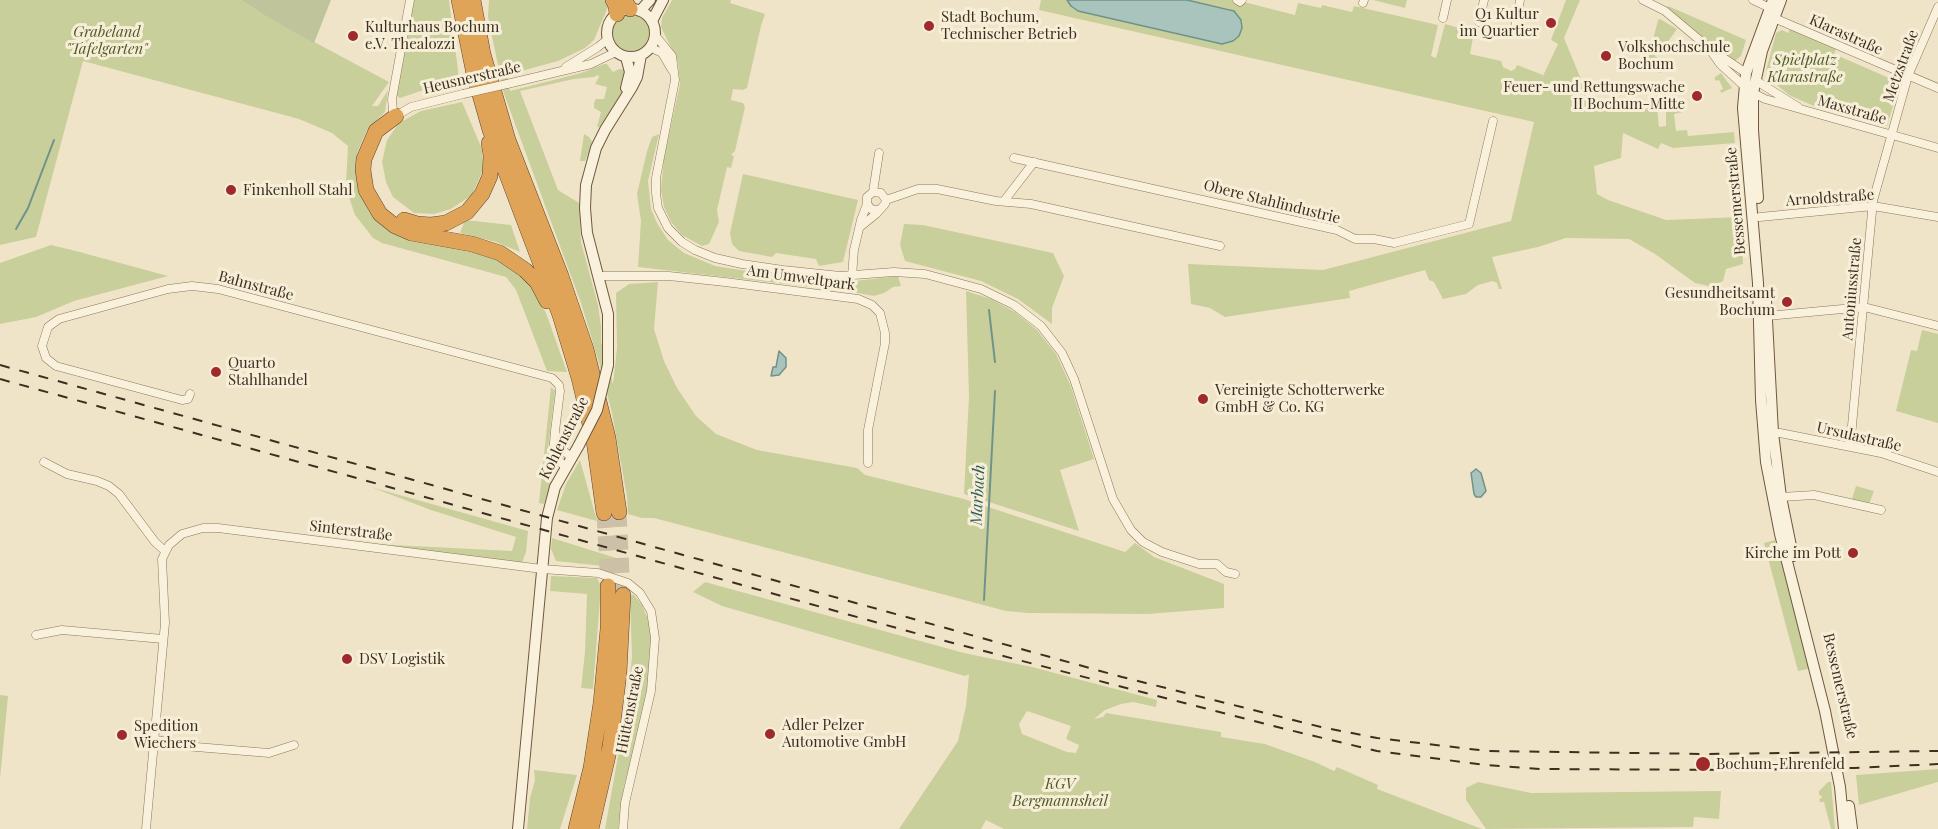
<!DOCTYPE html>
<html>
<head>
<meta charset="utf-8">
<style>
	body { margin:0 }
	canvas { display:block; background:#f0e4c8 }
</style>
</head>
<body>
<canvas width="1938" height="829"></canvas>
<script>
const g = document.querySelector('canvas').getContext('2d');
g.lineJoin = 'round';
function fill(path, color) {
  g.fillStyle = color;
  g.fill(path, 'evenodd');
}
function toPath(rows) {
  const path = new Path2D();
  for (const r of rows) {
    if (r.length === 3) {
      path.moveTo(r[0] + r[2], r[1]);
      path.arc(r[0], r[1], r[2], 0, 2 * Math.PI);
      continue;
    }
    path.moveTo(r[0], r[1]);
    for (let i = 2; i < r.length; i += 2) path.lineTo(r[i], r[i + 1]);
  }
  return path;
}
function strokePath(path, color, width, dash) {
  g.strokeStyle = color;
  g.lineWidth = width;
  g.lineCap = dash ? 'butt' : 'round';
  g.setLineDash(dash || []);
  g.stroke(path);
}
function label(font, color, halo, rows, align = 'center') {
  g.font = font + ' "Playfair Display",serif';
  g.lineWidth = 6;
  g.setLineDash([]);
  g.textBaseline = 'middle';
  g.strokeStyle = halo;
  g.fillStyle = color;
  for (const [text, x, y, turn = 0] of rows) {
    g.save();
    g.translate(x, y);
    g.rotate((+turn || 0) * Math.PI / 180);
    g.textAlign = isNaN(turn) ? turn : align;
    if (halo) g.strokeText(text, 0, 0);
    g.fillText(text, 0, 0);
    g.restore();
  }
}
fill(toPath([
	[0,0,241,0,262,14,389,82,372,106,378,106,388,90,385,112,367,130,357,153,358,174,384,226,490,256,503,262,524,279,532,288,546,313,567,372,547,371,516,290,506,277,382,243,373,238,355,215,350,200,346,183,348,146,332,133,299,119,83,61,36,237,0,245],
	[412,0,449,0,459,78,400,98,395,95],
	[489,0,609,0,610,2,594,40,585,48,558,61,507,75,510,91,581,73,604,64,607,64,613,72,619,69,627,70,622,93,603,126,599,127,597,127,601,112,594,108,594,103,596,99,604,99,607,87,595,84,599,77,598,75,594,77,574,79,520,91,558,190,579,203,581,242,598,305,601,326,601,342,613,384,617,348,616,293,629,284,658,282,654,329,664,361,677,388,696,416,716,434,757,450,857,468,865,475,964,499,1125,552,1135,543,1154,557,1224,584,1224,608,1148,614,1028,613,1006,611,654,518,642,518,628,514,627,497,612,413,600,366,581,303,504,94,488,17],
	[672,0,731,0,730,3,765,14,761,26,747,88,743,90,733,89,731,100,743,103,745,107,735,151,731,155,734,156,731,168,727,167,717,210,719,222,709,244,702,246,682,235,671,222,664,207,661,190,664,158,680,84,678,62,661,27,662,18],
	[1041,0,1067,0,1074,9,1078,11,1222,44,1241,32,1242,24,1239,17,1230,9,1187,0,1236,0,1295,15,1298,3,1321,8,1322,5,1352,12,1354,6,1438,25,1431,56,1436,58,1445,24,1474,32,1470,54,1501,61,1503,67,1511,71,1515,69,1517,65,1543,75,1541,80,1558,44,1551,40,1566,0,1580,0,1564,38,1583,84,1588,111,1657,108,1659,127,1666,126,1666,111,1662,99,1665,97,1669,107,1682,103,1683,112,1674,114,1676,131,1687,130,1688,136,1734,132,1735,143,1673,148,1661,143,1658,149,1623,133,1621,158,1594,166,1597,194,1608,200,1666,220,1741,217,1743,264,1726,269,1723,281,1713,287,1695,283,1655,254,1629,239,1566,238,1538,247,1492,257,1502,289,1499,289,1497,283,1493,281,1478,285,1466,294,1443,299,1434,282,1429,280,1425,270,1349,291,1350,298,1225,317,1210,308,1191,304,1188,264,1323,270,1511,221,1534,122,1039,10],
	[1373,0,1407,0,1405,8],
	[1668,6,1746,40,1741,56,1734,62,1731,61,1667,8],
	[631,33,18],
	[1660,19,1677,29,1667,43,1663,55,1657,52,1655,56,1659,59,1657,62,1664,66,1661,73,1652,69,1648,60,1658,20],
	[1790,29,1836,49,1834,54,1889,78,1899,79,1900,83,1887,126,1816,107,1789,95,1778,86,1766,71,1776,33,1782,30,1788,33],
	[1721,73,1732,88,1721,93,1720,90,1723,89,1721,84,1719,80,1716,81,1714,78],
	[462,102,482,149,483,170,472,195,451,209,434,214,414,213,393,197,386,182,382,162,387,140,399,123,421,111],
	[584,134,589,137,593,143,585,161,580,161],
	[659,134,648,181,651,209,657,223,668,240,684,253,715,266,785,277,847,282,898,276,901,286,893,287,884,293,874,296,847,291,638,267,641,221,637,194,647,151,652,137],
	[743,174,858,200,843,262,819,266,816,259,776,253,772,257,739,251,732,244,730,233],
	[465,220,511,225,520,252,496,242,460,233],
	[904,224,923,225,1053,253,1064,276,1052,308,1052,324,1018,299,981,281,905,261,900,245],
	[51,245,76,251,168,276,74,301,36,317,0,324,0,263],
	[966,291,991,299,1015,312,1037,330,1056,354,1070,384,1094,459,1060,470,1079,531,964,494,969,396],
	[1922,330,1938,334,1938,423,1896,411,1911,350,1917,351],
	[551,387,555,391,548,449,556,465,544,504,539,503],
	[580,460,597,521,557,510,566,484],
	[1856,486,1874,491,1869,504,1852,499],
	[371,487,528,531,526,552,522,563,373,544,512,551,516,537,431,510],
	[552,538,629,562,618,570,603,566,556,561,551,549],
	[1775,540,1813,668,1798,671,1764,543],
	[551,576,597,578,601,586,593,689,581,688,585,652,587,594,550,591],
	[705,582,964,653,1032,667,1157,700,1156,707,1133,702,1121,704,1105,710,1094,719,1103,717,1106,713,1221,732,1221,737,1265,744,1315,762,1334,771,1337,767,1378,785,1377,789,1482,829,1004,829,986,820,981,829,899,829,958,741,966,706,969,674,965,676,722,606,693,592],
	[1027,711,1071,726,1066,739,1079,745,1076,753,1067,752,1022,734,1019,724],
	[630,595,634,595,642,605,650,624,652,644,649,676,640,729,624,786,618,829,605,829,626,711,632,657],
	[0,695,8,696,0,779],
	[1938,769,1938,782,1859,805,1856,775],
	[534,770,577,775,560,829,527,829,530,798,535,780],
	[1478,782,1531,793,1721,791,1719,819,1694,817,1693,827,1486,829,1466,800,1466,788],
	[1828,782,1831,782,1835,829,1831,829,1824,802,1820,802,1819,799,1822,798,1821,795,1819,795,1819,791]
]), '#c9cf9b');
fill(toPath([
	[241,0,331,0,314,43,262,14]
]), '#bfc49a');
const water = toPath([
	[1067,0,1187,0,1234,11,1241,20,1242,28,1239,36,1233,41,1222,44,1078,11,1071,6,1067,0],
	[779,351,786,358,786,367,779,375,771,376,773,367,776,367,779,351],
	[1476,469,1481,473,1486,491,1481,497,1476,497,1474,494,1471,473,1476,469]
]);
fill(water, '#a9c4bc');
strokePath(water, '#6f938a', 1.5);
strokePath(toPath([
	[16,229,28,208,54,140],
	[989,310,995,362],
	[984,600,995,391]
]), '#6f938a', 2);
strokePath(toPath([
	[619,512,623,595],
	[604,513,608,586]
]), '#ccc0a6', 15, [15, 8]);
const street = toPath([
	[410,0,392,99,393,111,396,116,411,107,463,94],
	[1237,0,1240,2,1242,0],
	[1643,0,1665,11,1709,48,1746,73],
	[1753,0,1770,8],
	[1363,3,1364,0],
	[1443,18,1447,0],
	[1774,18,1938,88],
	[1479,22,1484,0],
	[1515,27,1520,0],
	[655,35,672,56,675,80,656,178,656,193,658,208,668,228,682,242,695,250,715,258,742,264,783,270,840,276,894,272,925,274,981,289,1014,305,1041,326,1062,353,1074,379,1113,499,1131,530,1143,542,1162,552,1199,564,1217,564,1226,572,1235,574],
	[650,47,662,53,672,70],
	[1713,54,1720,64,1744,86],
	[566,67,598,47,608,39],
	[1755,80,1798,107],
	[507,84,591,64,616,52],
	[1753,93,1765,99,1938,148],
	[1014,158,1337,230,1355,239,1374,239,1394,243,1469,224,1493,121],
	[873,192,879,153],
	[886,200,918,189,937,189,996,201,1031,204,1220,246],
	[1004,201,1034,162],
	[1760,217,1873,206,1938,217],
	[860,227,876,214,885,204,886,200,881,193,873,192,867,197,867,204,872,210,879,210],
	[598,276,669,276,725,282,858,299,872,305,880,313,885,333,885,343,868,430,868,463],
	[852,276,854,250,861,220,867,204],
	[1767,316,1864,307,1938,326],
	[190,394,188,399,182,400,56,366,46,358,42,346,48,327,59,319,168,289,192,286,218,289,552,378,559,385,560,391,555,431],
	[1773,433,1780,433,1881,453,1938,472],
	[1850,447,1873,201,1908,76,1938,7],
	[44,462,67,474,97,481,109,486,119,494,155,542,165,551],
	[565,467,553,454,555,431,559,447,571,457],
	[1781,497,1814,495,1881,510],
	[36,635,62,630,163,639],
	[154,740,172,742,184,746,269,753,294,745],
	[146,829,165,623,162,559,169,545,182,534,203,528,218,528,542,569,598,573,628,583,640,593,651,611,655,638,651,691,625,803,623,829]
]);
const secondary = toPath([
	[1773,0,1746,73,1743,108,1758,283,1761,400,1766,462,1780,534,1825,711,1840,787,1844,829],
	[631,33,24],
	[640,11,650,0],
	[652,21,663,0],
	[626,88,630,72,626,57],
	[1758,198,1753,130,1753,93,1762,51,1781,0],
	[1766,301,1773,433,1781,497,1793,556],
	[608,365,608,314,587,233,585,208,586,185,596,148,605,130,632,87,637,77,641,55],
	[1849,806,1852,829],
	[518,829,547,518,555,487,579,445]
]);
const highway = toPath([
	[459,0,474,74,490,130,560,315,579,378,594,441,604,513],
	[473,0,483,54,508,140,561,276,586,349,608,438,619,512],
	[613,0,616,6,617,14],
	[624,0,630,9],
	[396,116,376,131,364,159,363,170,366,190,380,214,395,226,411,233,472,244,500,253,525,270,537,282,547,301],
	[404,220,417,224,431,225,446,223,467,212,482,194,490,176,491,155,489,143],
	[576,829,591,768,601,703,608,629,608,586],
	[591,829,610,747,619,673,623,595]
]);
strokePath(street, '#8d765c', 9);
strokePath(secondary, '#6f573f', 12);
strokePath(highway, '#5b4430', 16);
strokePath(street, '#faf1dc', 8);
strokePath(secondary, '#faf1dc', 10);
strokePath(highway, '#e0a458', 15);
strokePath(toPath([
	[0,365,1122,677,1321,727,1377,738,1487,751,1707,754,1938,751],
	[0,379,922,635,1285,729,1377,751,1486,765,1541,769,1737,770,1854,768,1938,764]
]), '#3d2e20', 2, [10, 10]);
const streetBridge = toPath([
	[463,94,507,84]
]);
const secondaryBridge = toPath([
	[579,445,597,410,608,365]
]);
strokePath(streetBridge, '#8d765c', 9, []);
strokePath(secondaryBridge, '#6f573f', 12, []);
strokePath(streetBridge, '#faf1dc', 8);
strokePath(secondaryBridge, '#faf1dc', 10);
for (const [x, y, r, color] of [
	[1551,23,6,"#9e2a2b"],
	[929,26,6,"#9e2a2b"],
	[353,36,6,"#9e2a2b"],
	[1606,56,6,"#9e2a2b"],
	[1697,96,6,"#9e2a2b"],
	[231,190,6,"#9e2a2b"],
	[1787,302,6,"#9e2a2b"],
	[216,372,6,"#9e2a2b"],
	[1203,399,6,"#9e2a2b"],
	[1853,553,6,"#9e2a2b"],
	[347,659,6,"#9e2a2b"],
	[770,734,6,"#9e2a2b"],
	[122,735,6,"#9e2a2b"],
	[1703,764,8,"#9e2a2b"]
]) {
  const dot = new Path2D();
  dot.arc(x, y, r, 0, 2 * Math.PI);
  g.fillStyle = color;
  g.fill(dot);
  strokePath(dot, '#f7eed8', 2);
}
label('15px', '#3d2e20', '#f7eed8', [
	["Q1 Kultur",1539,14,"right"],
	["im Quartier",1539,31,"right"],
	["Stadt Bochum,",941,17],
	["Technischer Betrieb",941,34],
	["Kulturhaus Bochum",365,27],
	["e.V. Thealozzi",365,44],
	["Volkshochschule",1618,47],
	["Bochum",1618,64],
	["Feuer- und Rettungswache",1685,87,"right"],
	["II Bochum-Mitte",1685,104,"right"],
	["Finkenholl Stahl",243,190],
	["Gesundheitsamt",1775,293,"right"],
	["Bochum",1775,310,"right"],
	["Quarto",228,363],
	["Stahlhandel",228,380],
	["Vereinigte Schotterwerke",1215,390],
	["GmbH & Co. KG",1215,407],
	["Kirche im Pott",1841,553,"right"],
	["DSV Logistik",359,659],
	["Adler Pelzer",782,725],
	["Automotive GmbH",782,742],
	["Spedition",134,726],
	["Wiechers",134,743],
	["Bochum-Ehrenfeld",1716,764]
], 'left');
label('italic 15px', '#4d5a26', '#f7eed8', [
	["Grabeland",107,32],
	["\"Tafelgarten\"",107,49],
	["Spielplatz",1805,60],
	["Klarastraße",1805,77],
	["KGV",1060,784],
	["Bergmannsheil",1060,801]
]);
label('15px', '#3d2e20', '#f7eed8', [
	["Klarastraße",1846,35,24],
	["Metzstraße",1901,66,-70],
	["Heusnerstraße",472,78,-13],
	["Maxstraße",1852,110,16],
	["Arnoldstraße",1830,198,-4],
	["Bessemerstraße",1736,201,-95],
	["Obere Stahlindustrie",1272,202,14],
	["Am Umweltpark",801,278,8],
	["Bahnstraße",256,286,15],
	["Antoniusstraße",1852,289,-85],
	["Ursulastraße",1859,437,13],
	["Kohlenstraße",564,438,-63],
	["Sinterstraße",351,531,7],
	["Bessemerstraße",1840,686,77],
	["Hüttenstraße",630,710,-79]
]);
label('italic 16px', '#2f5d5a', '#f7eed8', [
	["Marbach",978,495,-87]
]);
</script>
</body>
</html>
